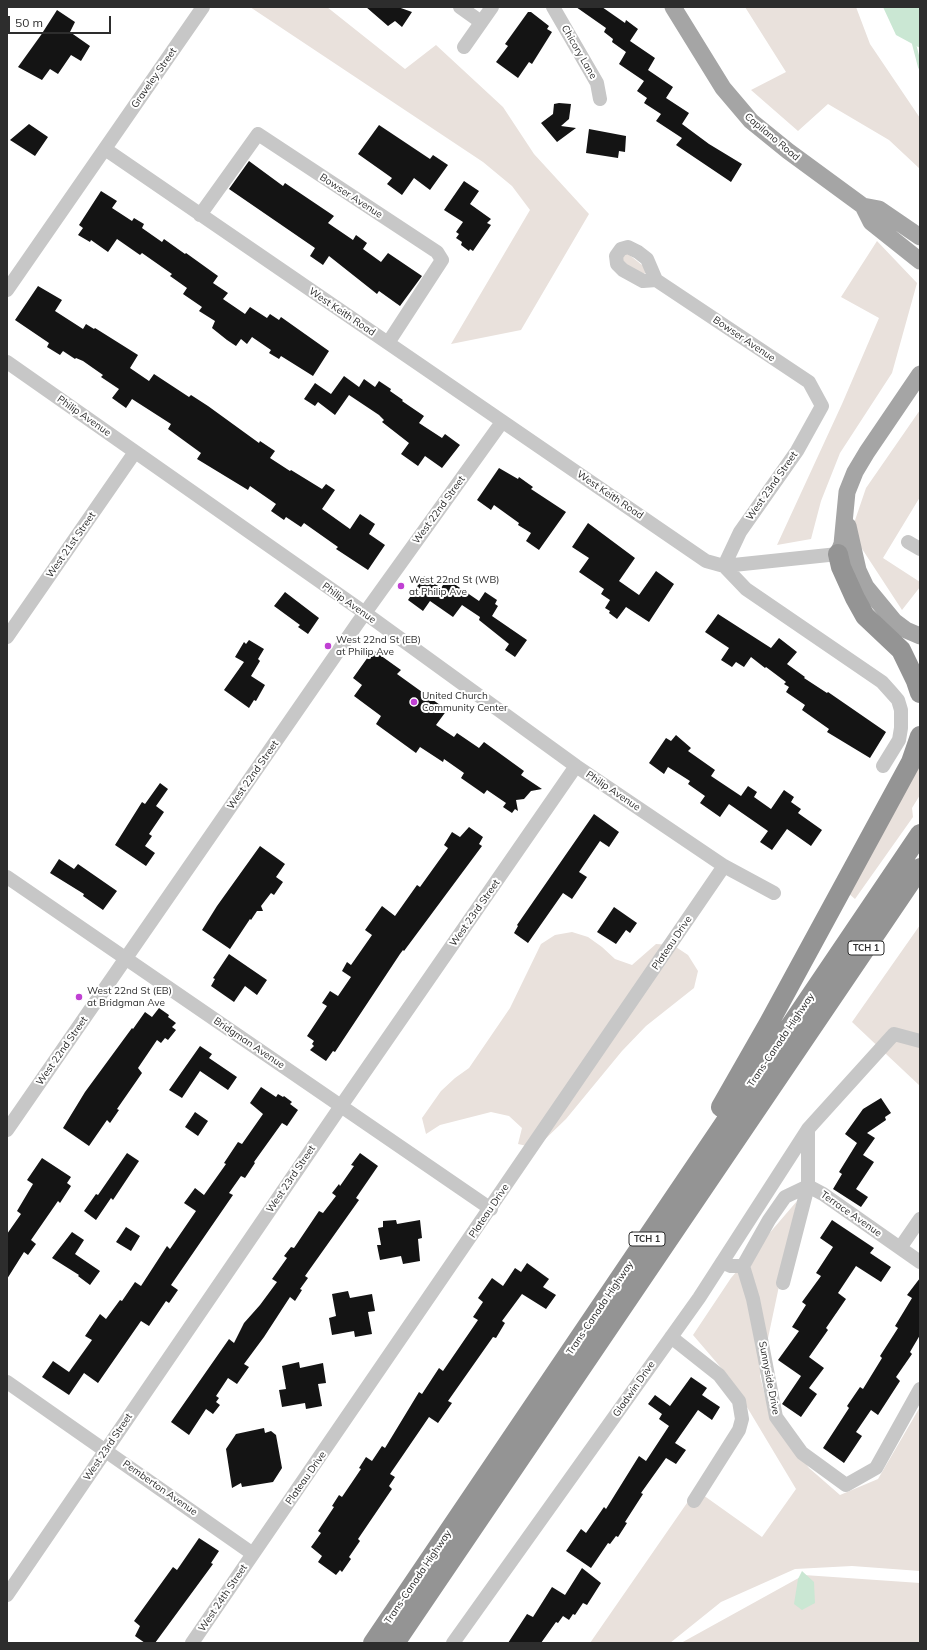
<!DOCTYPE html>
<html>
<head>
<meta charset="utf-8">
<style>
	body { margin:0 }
	#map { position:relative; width:927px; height:1650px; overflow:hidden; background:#fff; font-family:Mulish,sans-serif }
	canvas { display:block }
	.frame { position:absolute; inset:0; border:8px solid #2d2d2d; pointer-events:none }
	.scale { position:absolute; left:8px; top:16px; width:103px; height:18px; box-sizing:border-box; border:2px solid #2d2d2d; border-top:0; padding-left:5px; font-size:12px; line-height:14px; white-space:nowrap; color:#2d2d2d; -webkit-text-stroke:3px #fff; paint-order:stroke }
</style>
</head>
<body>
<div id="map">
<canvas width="927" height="1650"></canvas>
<div class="frame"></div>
<div class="scale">50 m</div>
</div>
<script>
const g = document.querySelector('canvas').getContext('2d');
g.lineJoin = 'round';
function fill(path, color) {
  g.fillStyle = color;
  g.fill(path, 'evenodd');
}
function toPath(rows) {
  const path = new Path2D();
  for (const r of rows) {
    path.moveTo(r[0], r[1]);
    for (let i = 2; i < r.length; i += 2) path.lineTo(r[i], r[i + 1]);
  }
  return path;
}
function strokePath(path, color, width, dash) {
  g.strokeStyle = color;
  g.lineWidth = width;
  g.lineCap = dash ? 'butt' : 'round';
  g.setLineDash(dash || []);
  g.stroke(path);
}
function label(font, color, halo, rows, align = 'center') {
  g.font = font + ' Mulish,sans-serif';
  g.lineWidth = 4;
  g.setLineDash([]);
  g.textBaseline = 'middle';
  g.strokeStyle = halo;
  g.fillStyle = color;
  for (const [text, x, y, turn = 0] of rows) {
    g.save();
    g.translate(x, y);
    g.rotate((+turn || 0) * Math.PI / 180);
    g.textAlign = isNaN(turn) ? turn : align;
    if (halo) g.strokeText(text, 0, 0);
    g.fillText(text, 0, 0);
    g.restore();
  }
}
fill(toPath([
	[250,7,327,7,405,69,436,45,503,107,534,154,589,214,521,330,451,344,530,210,512,186,483,162],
	[745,7,856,7,870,44,920,118,920,169,889,140,828,104,798,131,751,90,786,72],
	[877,241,917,283,892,373,840,453,821,501,811,539,777,545,842,404,879,318,841,297],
	[627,253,647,269,647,273,643,274,622,262,621,257],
	[920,410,920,497,883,558,920,582,920,587,902,610,851,532,866,488],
	[920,759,920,795,912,808,913,817,855,899,848,893],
	[920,925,920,1086,852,1022],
	[572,932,588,937,602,947,615,959,632,965,656,944,673,945,688,955,698,971,694,988,646,1026,622,1051,566,1119,536,1148,518,1144,522,1128,509,1116,491,1112,440,1125,426,1134,422,1118,441,1091,455,1078,469,1068,510,1008,541,944,555,935],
	[797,1201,760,1376,771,1419,809,1468,840,1495,878,1479,920,1407,920,1571,852,1566,795,1569,721,1602,670,1643,590,1643,696,1490,762,1537,796,1489,729,1377,693,1335,731,1278],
	[804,1575,920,1583,920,1643,681,1643]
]), '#e9e1dc');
fill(toPath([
	[883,7,920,7,920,48,896,35],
	[802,1571,814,1582,815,1603,802,1610,794,1604,798,1579]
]), '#cae7d3');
strokePath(toPath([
	[913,40,920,67]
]), '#cae7d3', 4);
fill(toPath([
	[366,7,398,7,412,12,402,27,395,21,388,26],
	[576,7,602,7,625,23,626,20,638,29,630,41,655,58,648,70,673,87,666,98,689,113,682,124,709,144,742,164,731,182,676,145,682,138,656,121,661,114,644,103,647,98,637,91,644,81,619,64,626,52,612,42,613,39,604,32,606,28],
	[57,10,75,22,70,32,90,46,81,61,71,55,58,74,50,69,42,80,18,67,41,35],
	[528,12,531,12,549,26,547,29,552,32,532,64,529,62,518,78,496,62,508,46,505,44],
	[559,103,571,104,569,119,561,126,576,128,557,142,541,123,553,114,554,104],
	[29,124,48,137,35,156,10,140],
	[379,125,430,159,433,155,448,165,430,190,414,178,402,195,387,184,392,178,358,154],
	[589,129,626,136,625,152,619,151,618,158,586,153],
	[249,161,283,186,285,183,334,216,328,223,353,240,356,235,367,243,363,249,381,262,388,253,422,276,400,306,379,291,377,294,329,256,323,265,310,256,315,248,229,189],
	[464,181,479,191,470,204,491,219,487,223,491,225,473,251,470,249,469,251,461,245,462,242,456,238,459,234,456,232,463,222,444,210],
	[101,191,117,201,112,208,132,221,134,218,144,224,142,228,162,242,164,239,185,254,186,253,218,276,213,283,228,293,223,299,245,314,250,307,267,318,270,314,279,320,281,317,329,351,313,376,281,356,279,359,269,353,271,350,252,337,247,344,241,339,236,346,227,340,212,328,215,321,199,311,202,307,183,294,187,288,170,276,172,274,142,253,140,255,117,239,108,252,91,240,90,242,78,235,83,228,79,225],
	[38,286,62,300,55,311,83,329,86,324,94,329,95,328,138,355,130,368,149,381,154,374,189,397,191,395,208,406,259,443,260,441,275,451,270,458,290,471,291,470,322,489,326,484,335,490,322,509,350,529,360,514,375,524,369,534,385,545,368,570,336,549,338,547,304,523,301,527,286,517,284,520,271,511,276,504,250,486,248,490,197,459,201,453,168,429,171,424,132,399,126,408,112,398,119,389,101,377,103,375,83,361,76,358,75,359,63,351,60,355,47,347,49,343,15,320],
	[344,376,359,387,364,379,375,387,379,381,391,389,390,391,403,400,402,401,424,416,419,423,442,438,445,434,460,445,442,468,425,456,418,466,401,454,409,443,382,422,384,420,379,415,349,395,335,415,318,402,315,406,304,399,315,383,331,394],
	[499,468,518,479,519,477,533,487,531,489,566,512,539,550,526,541,531,533,518,525,519,523,494,505,491,510,477,500],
	[588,523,635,558,619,581,639,595,656,571,674,584,649,622,626,607,617,619,609,613,610,611,605,608,610,600,601,594,604,589,579,572,589,558,572,547],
	[424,576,441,588,447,579,479,601,485,592,497,600,495,604,498,606,492,616,527,640,515,657,505,650,509,644,479,620,480,617,462,605,453,617,430,601,423,611,408,600],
	[285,592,319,618,308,634,298,627,300,625,274,606],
	[718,614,771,648,779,638,797,652,787,664,805,677,804,678,827,693,828,692,886,732,870,758,827,732,829,729,802,710,805,705,786,692,789,687,784,684,786,682,766,667,765,668,751,657,744,667,736,662,732,667,721,660,729,648,705,632],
	[249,640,264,649,258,659,260,661,251,676,265,685,256,701,254,700,249,708,224,690,244,662,235,657,244,642,246,644],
	[373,650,401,670,397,674,447,710,436,725,454,737,457,733,479,748,484,742,524,771,521,775,542,789,531,791,524,799,516,800,518,811,515,809,512,813,503,807,506,803,487,790,484,794,461,778,464,773,444,759,443,762,420,747,416,753,376,724,381,716,354,696,362,685,353,678],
	[676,735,691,748,688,751,715,770,711,776,741,796,748,786,757,792,754,797,771,809,784,790,794,797,791,802,801,809,798,813,822,830,811,846,787,829,772,850,760,842,768,831,729,804,720,817,700,803,705,796,688,784,690,781,668,767,664,774,649,763,666,738,671,741],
	[160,783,168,789,156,806,164,812,149,834,152,836,145,846,155,853,146,866,115,845,142,802,145,804],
	[594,814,619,832,609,847,600,841,579,872,587,877,572,899,563,893,528,943,514,933,518,926,517,925],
	[469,827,483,837,479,844,482,846,404,951,403,950,400,954,335,1052,333,1051,326,1061,310,1050,314,1046,312,1044,314,1041,307,1036,327,1006,322,1003,330,991,338,996,351,977,342,971,347,962,351,965,372,935,365,930,382,906,395,916,417,885,420,887,448,848,444,845,452,832,460,837],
	[260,846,285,864,276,877,283,882,274,895,271,893,261,906,263,911,257,911,251,920,250,919,230,949,202,930,217,906],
	[59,859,74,869,78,864,117,891,103,910,83,896,84,894,50,873],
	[614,907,637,923,630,933,626,930,616,944,597,932],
	[229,954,267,980,257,995,245,986,234,1002,211,986,215,979,213,978],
	[159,1008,169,1015,168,1017,176,1023,172,1027,176,1030,168,1040,165,1038,161,1043,157,1040,138,1068,142,1073,117,1109,119,1110,110,1123,107,1120,89,1146,63,1128,85,1092,132,1028,133,1029,145,1012,152,1017],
	[200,1046,212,1054,209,1058,237,1077,228,1090,200,1071,182,1098,169,1090],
	[261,1087,276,1097,278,1094,283,1097,284,1096,292,1102,290,1104,298,1110,287,1126,282,1123,254,1162,255,1163,245,1178,241,1176,229,1193,233,1195,171,1285,178,1290,169,1303,166,1301,149,1326,141,1321,98,1383,84,1373,69,1395,42,1377,53,1361,69,1372,92,1340,85,1336,100,1314,106,1319,120,1300,122,1301,135,1282,141,1286,167,1246,170,1249,196,1211,184,1203,195,1188,204,1195,226,1164,224,1163,238,1142,242,1144,263,1114,250,1103],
	[881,1098,891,1113,885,1117,886,1120,867,1133,875,1138,863,1155,874,1162,856,1189,868,1197,861,1207,833,1189,842,1174,839,1172,857,1143,845,1134,863,1109],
	[195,1112,208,1121,198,1136,185,1127],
	[127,1153,139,1161,113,1200,111,1198,96,1220,84,1211,96,1194,98,1195],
	[360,1153,378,1166,356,1198,359,1200,305,1276,308,1278,300,1289,302,1290,295,1301,290,1297,264,1337,244,1364,249,1367,237,1384,228,1378,216,1396,219,1398,216,1402,220,1405,213,1414,206,1409,189,1435,171,1422,229,1339,234,1343,244,1323,260,1305,277,1282,272,1279,287,1258,284,1256,291,1247,294,1248,319,1211,323,1213,336,1196,332,1193,339,1184,340,1186,354,1166,351,1165],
	[42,1158,71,1177,67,1183,71,1186,60,1203,58,1201,31,1240,36,1244,28,1255,24,1252,7,1279,7,1234,21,1214,17,1211,33,1184,27,1180],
	[396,1220,397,1224,420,1220,422,1238,418,1239,420,1261,403,1264,401,1256,380,1260,377,1245,381,1245,378,1228,383,1227,383,1221],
	[832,1220,874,1248,870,1253,891,1267,881,1282,856,1266,838,1293,846,1299,826,1328,828,1330,809,1357,824,1368,809,1388,817,1394,801,1417,782,1404,801,1376,778,1360,799,1331,792,1327,806,1305,802,1302,821,1276,816,1273,833,1247,820,1238],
	[126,1227,140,1236,131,1251,116,1242],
	[72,1232,84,1240,75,1254,100,1271,90,1285,78,1276,79,1275,52,1258],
	[527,1263,549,1279,543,1287,556,1295,546,1309,522,1294,502,1321,505,1323,496,1338,493,1337,448,1401,452,1403,438,1423,429,1417,401,1458,390,1474,395,1477,389,1486,392,1489,358,1539,360,1541,349,1557,351,1559,342,1572,340,1570,336,1575,318,1562,322,1556,311,1547,321,1533,318,1531,334,1507,332,1506,339,1495,342,1497,361,1469,359,1468,366,1457,372,1461,382,1446,385,1448,419,1392,422,1394,439,1368,443,1371,478,1320,473,1317,483,1302,478,1298,492,1278,503,1286,515,1268,521,1272],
	[920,1278,920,1335,910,1352,912,1354,896,1377,900,1381,878,1415,871,1410,856,1432,862,1436,844,1463,823,1448,849,1408,847,1406,860,1387,863,1389,882,1358,880,1356,898,1328,895,1326,912,1298,907,1295],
	[348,1291,350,1298,372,1294,375,1311,368,1312,372,1334,355,1337,354,1331,332,1335,329,1318,336,1316,332,1294],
	[299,1362,300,1368,323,1363,326,1383,318,1384,322,1406,306,1409,305,1403,282,1407,279,1390,286,1389,282,1366],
	[691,1377,707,1388,702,1395,720,1407,712,1420,698,1410,675,1443,686,1450,676,1464,666,1458,641,1493,643,1494,625,1522,627,1523,618,1537,616,1536,610,1544,608,1543,591,1568,566,1551,581,1529,586,1533,604,1507,606,1509,639,1456,646,1461,669,1426,659,1419,662,1414,648,1404,655,1395,670,1406],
	[264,1428,265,1433,271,1431,276,1435,282,1468,273,1482,242,1487,241,1483,232,1488,226,1449,236,1434],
	[199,1538,219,1551,211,1563,213,1564,155,1643,145,1643,135,1636,140,1626,134,1621,173,1567,177,1570],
	[582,1568,601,1583,587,1605,583,1603,575,1615,573,1614,569,1620,563,1616,558,1623,556,1622,541,1643,508,1643,527,1614,533,1617,552,1587,565,1595]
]), '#141414');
strokePath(toPath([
	[460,7,481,22],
	[553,7,597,83,600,99],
	[464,47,492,7],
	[105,149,706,561,724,566,838,554],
	[200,215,258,134,437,252,442,260,388,343],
	[656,280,643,281,623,270,617,264,616,256,621,249,628,247,638,252,647,259,656,280,809,382,822,406,797,451,740,532,724,566],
	[7,290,203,7],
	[7,362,365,613,576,766,724,866,774,893],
	[908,542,920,549],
	[724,566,746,589,882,682,891,692,898,700,901,710,901,728,899,740,883,766],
	[7,637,135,452],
	[7,877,491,1209],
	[7,1130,357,624,502,422],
	[808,1186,823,1194,920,1262],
	[900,1248,920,1219],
	[722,1262,731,1266,743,1266,769,1220,785,1197,808,1186],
	[743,1266,753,1299,762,1344,776,1417,802,1453,846,1485,876,1468,920,1389],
	[783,1283,808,1186,808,1129],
	[671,1337,719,1375,739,1401,742,1419,739,1430,694,1501],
	[7,1382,253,1554],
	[7,1595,341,1106,576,766],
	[192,1643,724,866],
	[453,1643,699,1298,808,1129,894,1034,920,1041]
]), '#c7c7c7', 14);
strokePath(toPath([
	[673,7,723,88,751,121,788,151,863,206,871,222,920,261],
	[863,206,879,209,920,237],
	[848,526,858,570,866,587,894,621,906,630,920,636],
	[866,587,855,580,845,561,838,554,842,544,847,492,855,472,867,452,920,374]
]), '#a5a5a5', 17);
strokePath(toPath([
	[838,554,841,567,855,598,865,616,901,650,916,681,920,693],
	[721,1107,769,1023,911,762,920,736],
	[373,1643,920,834],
	[395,1643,920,868]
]), '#949494', 20);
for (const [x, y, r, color] of [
	[401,586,4,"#c040d3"],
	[328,646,4,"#c040d3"],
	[414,702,4,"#c040d3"],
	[79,997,4,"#c040d3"]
]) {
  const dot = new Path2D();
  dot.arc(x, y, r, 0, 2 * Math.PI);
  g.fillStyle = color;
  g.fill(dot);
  strokePath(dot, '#fff', 1.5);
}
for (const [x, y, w] of [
	[866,948,36],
	[647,1239,36]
]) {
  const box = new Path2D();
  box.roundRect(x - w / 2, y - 7, w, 14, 3);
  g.fillStyle = '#fff';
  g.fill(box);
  strokePath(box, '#2d2d2d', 1);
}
label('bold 9px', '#2d2d2d', null, [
	["TCH 1",866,948],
	["TCH 1",647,1239]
]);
label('10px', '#2d2d2d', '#fff', [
	["Chicory Lane",579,52,60],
	["Graveley Street",154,78,-55],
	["Capilano Road",772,137,40],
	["Bowser Avenue",351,196,33],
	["West Keith Road",342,312,34],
	["Bowser Avenue",744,339,34],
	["Philip Avenue",84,416,35],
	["West 23nd Street",772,486,-55],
	["West Keith Road",610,495,34],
	["West 22nd Street",439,510,-54],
	["West 21st Street",71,545,-55],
	["Philip Avenue",349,603,35],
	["West 22nd Street",253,775,-55],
	["Philip Avenue",613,791,34],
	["West 23rd Street",475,913,-55],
	["Plateau Drive",672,943,-56],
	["Trans-Canada Highway",781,1040,-56],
	["Bridgman Avenue",249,1043,34],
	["West 22nd Street",62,1051,-55],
	["West 23rd Street",291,1179,-56],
	["Plateau Drive",489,1211,-56],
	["Terrace Avenue",851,1214,35],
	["Trans-Canada Highway",600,1308,-56],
	["Sunnyside Drive",769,1378,79],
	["Gladwin Drive",634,1389,-55],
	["West 23rd Street",108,1447,-56],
	["Plateau Drive",306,1478,-55],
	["Pemberton Avenue",160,1488,35],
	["Trans-Canada Highway",418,1577,-56],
	["West 24th Street",223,1598,-56]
]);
label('10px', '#2d2d2d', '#fff', [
	["West 22nd St (WB)",409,580],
	["at Philip Ave",409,592],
	["West 22nd St (EB)",336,640],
	["at Philip Ave",336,652],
	["United Church",422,696],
	["Community Center",422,708],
	["West 22nd St (EB)",87,991],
	["at Bridgman Ave",87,1003]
], 'left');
</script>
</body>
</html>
